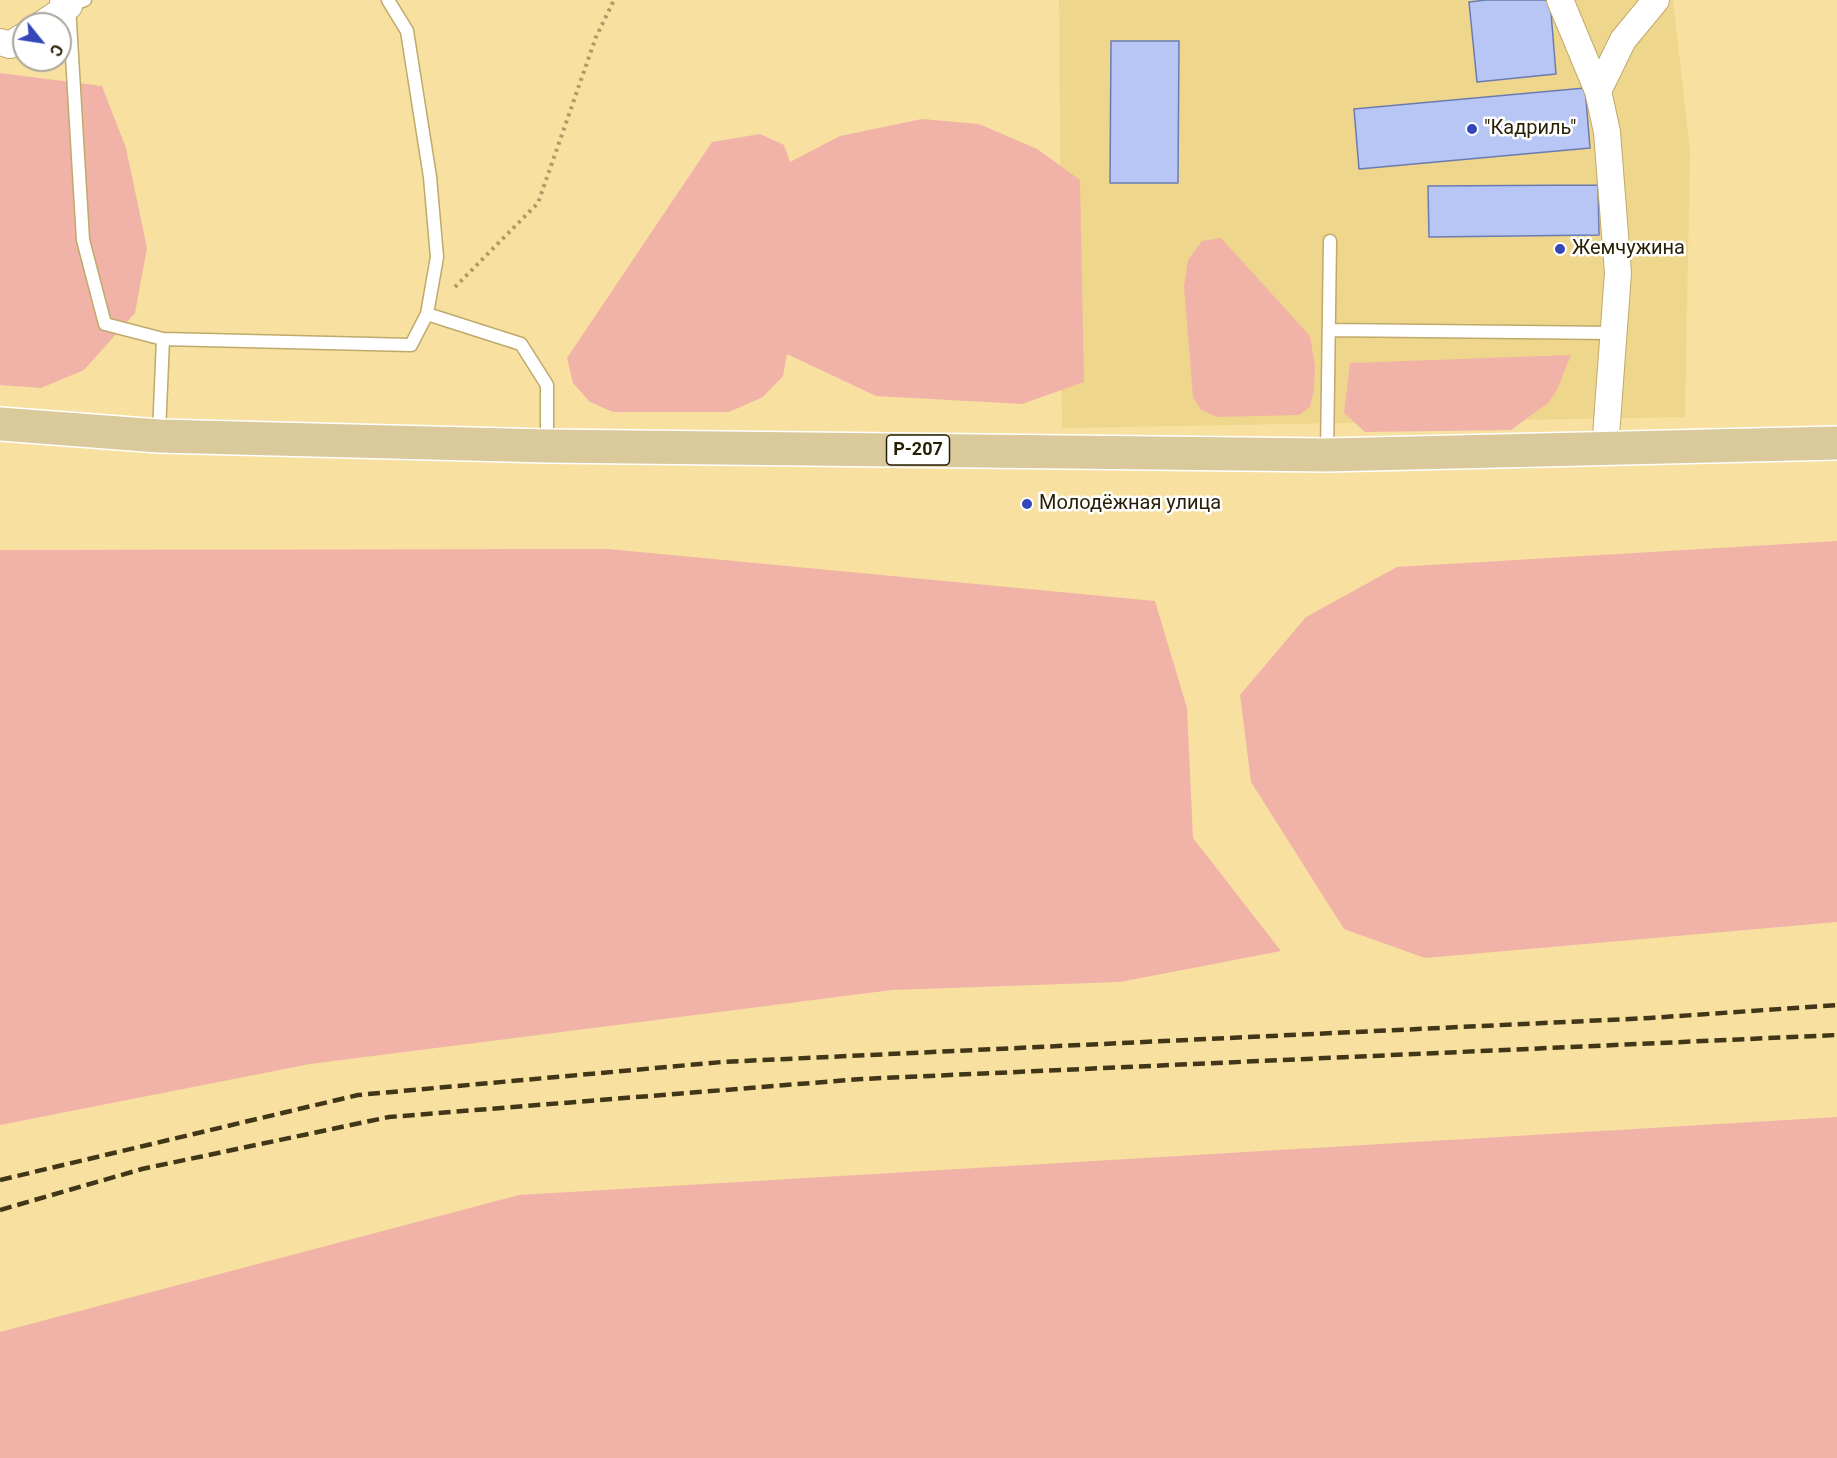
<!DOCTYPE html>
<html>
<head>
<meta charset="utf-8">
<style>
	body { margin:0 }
	#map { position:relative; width:1837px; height:1458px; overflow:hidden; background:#f7e0a0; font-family:Roboto,sans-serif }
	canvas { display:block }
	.north { position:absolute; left:12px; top:12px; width:60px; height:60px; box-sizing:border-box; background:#fff; border:2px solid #a9a59b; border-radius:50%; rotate:120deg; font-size:16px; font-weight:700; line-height:24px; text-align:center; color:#271e04 }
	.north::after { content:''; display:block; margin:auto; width:21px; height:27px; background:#3546b8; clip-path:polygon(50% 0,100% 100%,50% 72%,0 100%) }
</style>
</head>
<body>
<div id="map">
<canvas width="1837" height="1458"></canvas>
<div class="north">С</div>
</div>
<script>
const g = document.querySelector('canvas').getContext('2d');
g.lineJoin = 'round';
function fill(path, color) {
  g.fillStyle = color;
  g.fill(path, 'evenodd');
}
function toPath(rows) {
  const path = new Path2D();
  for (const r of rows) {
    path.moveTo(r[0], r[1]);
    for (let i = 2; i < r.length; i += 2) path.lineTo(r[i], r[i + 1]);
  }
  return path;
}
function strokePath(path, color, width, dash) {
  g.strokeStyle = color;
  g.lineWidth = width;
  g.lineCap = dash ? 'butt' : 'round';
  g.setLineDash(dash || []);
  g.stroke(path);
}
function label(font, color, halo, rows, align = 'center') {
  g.font = font + ' Roboto,sans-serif';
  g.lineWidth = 5;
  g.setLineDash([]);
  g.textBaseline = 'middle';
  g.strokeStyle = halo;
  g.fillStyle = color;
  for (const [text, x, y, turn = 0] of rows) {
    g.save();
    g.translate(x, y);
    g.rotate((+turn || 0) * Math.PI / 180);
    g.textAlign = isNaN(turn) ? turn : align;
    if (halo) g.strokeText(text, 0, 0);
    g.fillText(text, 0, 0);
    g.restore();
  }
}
fill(toPath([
	[1059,0,1673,0,1690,151,1685,417,1062,428]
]), '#efd68d');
fill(toPath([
	[0,73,102,86,126,148,147,248,135,313,84,370,41,388,0,385],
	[922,119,979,124,1037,149,1080,180,1084,382,1022,404,876,396,787,354,783,376,763,397,729,412,613,412,590,402,573,383,567,358,712,142,760,134,784,145,790,162,840,136],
	[1221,238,1310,336,1315,366,1314,390,1310,407,1299,415,1217,417,1201,410,1193,397,1184,286,1188,260,1202,241],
	[1571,355,1557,390,1548,403,1511,430,1365,432,1344,413,1350,363],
	[1837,541,1837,922,1425,958,1344,929,1251,782,1240,695,1306,617,1397,567],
	[608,549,1155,601,1187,708,1193,838,1281,951,1120,982,892,990,310,1064,0,1125,0,550],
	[1837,1117,1837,1458,0,1458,0,1332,519,1195]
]), '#f1b3a7');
const building = toPath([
	[1486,0,1550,0,1556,74,1477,82,1469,2,1486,0],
	[1111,41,1179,41,1178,183,1110,183,1111,41],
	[1585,88,1590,148,1359,169,1354,109,1585,88],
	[1598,185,1599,235,1429,237,1428,186,1598,185]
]);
fill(building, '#b7c6f5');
strokePath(building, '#6b7bb1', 1.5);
const service = toPath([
	[85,0,69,6,83,240,105,324,163,339,411,345,427,314],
	[388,0,407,31,430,177,437,257,427,314,521,344,547,385,547,445],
	[1329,330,1614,333],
	[159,433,163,339],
	[1327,454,1330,241]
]);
const minor = toPath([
	[1560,0,1598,91,1607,132,1618,273,1605,449],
	[42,24,69,6,63,0],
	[0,42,10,45,24,36],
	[1598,91,1623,40,1656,0]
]);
const primary = toPath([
	[0,424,159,436,547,446,1327,455,1837,443]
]);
strokePath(service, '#bfa96b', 15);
strokePath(minor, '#bfa96b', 28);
strokePath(primary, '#fff', 36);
strokePath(toPath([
	[455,287,538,203,596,37,614,0]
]), '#ad9b68', 4, [3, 4.5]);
strokePath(service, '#fff', 12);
strokePath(minor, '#fff', 26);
strokePath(primary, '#d9c99b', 33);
strokePath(toPath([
	[0,1180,358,1095,722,1062,1650,1018,1837,1005],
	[0,1210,142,1169,389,1117,861,1079,1837,1035]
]), '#413718', 4.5, [12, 6]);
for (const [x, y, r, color] of [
	[1472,129,6,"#3546b8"],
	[1560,249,6,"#3546b8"],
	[1027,504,6,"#3546b8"]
]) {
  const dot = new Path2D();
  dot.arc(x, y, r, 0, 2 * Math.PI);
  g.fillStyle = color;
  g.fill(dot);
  strokePath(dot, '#fff', 2);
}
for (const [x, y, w] of [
	[918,450,63]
]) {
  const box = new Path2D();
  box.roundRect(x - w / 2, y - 15, w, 30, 4.5);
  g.fillStyle = '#fff';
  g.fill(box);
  strokePath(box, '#271e04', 1.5);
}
label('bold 18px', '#271e04', null, [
	["Р-207",918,450]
]);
label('20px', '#271e04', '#fff', [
	["\"Кадриль\"",1484,129],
	["Жемчужина",1572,249],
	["Молодёжная улица",1039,504]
], 'left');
</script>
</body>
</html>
